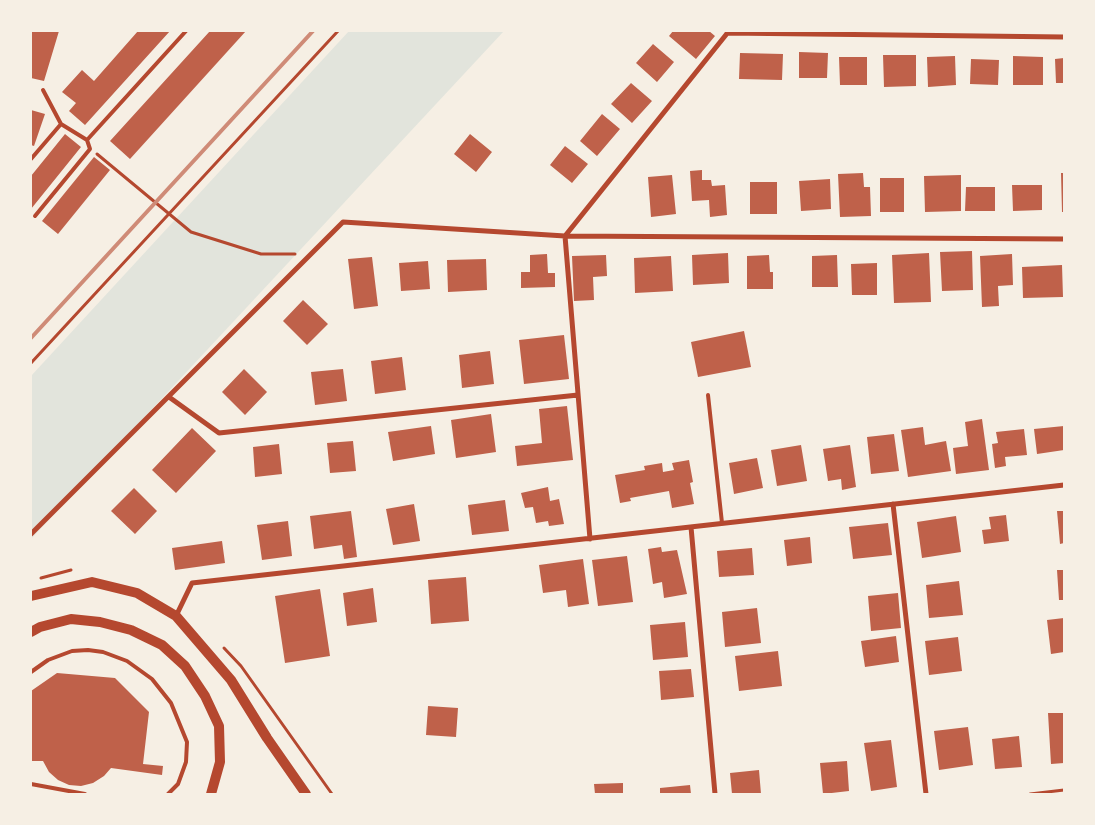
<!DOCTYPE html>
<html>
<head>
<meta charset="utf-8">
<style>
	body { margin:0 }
	#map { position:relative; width:1095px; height:825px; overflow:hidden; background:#f6efe4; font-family:"Source Sans 3",sans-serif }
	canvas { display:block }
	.frame { position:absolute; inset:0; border:32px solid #f6efe4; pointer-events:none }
</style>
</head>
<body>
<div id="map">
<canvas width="1095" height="825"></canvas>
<div class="frame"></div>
</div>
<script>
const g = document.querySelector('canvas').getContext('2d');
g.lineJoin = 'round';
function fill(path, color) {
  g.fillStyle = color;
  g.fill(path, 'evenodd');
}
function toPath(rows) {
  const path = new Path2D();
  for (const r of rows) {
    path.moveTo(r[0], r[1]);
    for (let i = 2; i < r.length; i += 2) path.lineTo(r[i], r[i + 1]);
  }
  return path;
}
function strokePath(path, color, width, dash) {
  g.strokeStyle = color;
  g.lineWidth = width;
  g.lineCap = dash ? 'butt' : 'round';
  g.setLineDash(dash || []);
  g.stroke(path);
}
fill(toPath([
	[349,31,504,31,31,539,31,376]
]), '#e2e4dc');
fill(toPath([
	[31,31,59,31,44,81,31,78],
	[138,31,170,31,85,125,69,111,76,103,62,92,82,70,94,81],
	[210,31,246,31,130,159,110,141],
	[673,31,709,31,715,36,696,59,669,36],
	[653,44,674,62,657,82,636,63],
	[799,52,828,53,827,78,799,78],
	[740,53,783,54,782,80,739,79],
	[883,55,916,55,916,86,884,87],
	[955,56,956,85,928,87,927,57],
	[1013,56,1043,57,1043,85,1013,85],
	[839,57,867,57,867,85,840,85],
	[1064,58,1064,83,1056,83,1055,59],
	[971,59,999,60,998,85,970,84],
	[631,83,652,101,632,123,611,104],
	[31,110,45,114,34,146,31,145],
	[602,114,620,129,597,156,580,141],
	[65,134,81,147,31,209,31,176],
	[470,134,492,152,476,172,454,154],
	[565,146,588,164,572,183,550,165],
	[94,157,110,170,58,234,42,221],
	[702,170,702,180,711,180,712,186,725,185,727,215,710,217,709,200,692,201,690,171],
	[863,173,864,187,870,187,871,216,840,217,838,174],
	[1061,173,1064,173,1064,212,1062,212],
	[672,175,676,214,651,217,648,177],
	[961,175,961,211,925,212,924,176],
	[880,178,904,178,904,212,880,212],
	[830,179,831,209,801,211,799,181],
	[750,182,777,182,777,214,750,214],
	[1012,185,1042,185,1042,210,1013,211],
	[966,187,995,187,995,211,965,211],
	[972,251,973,290,942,291,940,252],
	[728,253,729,283,693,285,692,255],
	[929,253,931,302,894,303,892,255],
	[547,254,548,273,555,273,555,287,521,288,521,272,530,272,530,255],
	[1012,254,1013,285,998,286,999,306,982,307,980,256],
	[606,255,607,276,593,277,594,300,574,301,572,256],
	[769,255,770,272,773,272,773,289,747,289,747,256],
	[837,255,838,287,812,287,812,256],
	[671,256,673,291,635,293,634,258],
	[372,257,378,306,354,309,348,259],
	[486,259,487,290,448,292,447,260],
	[428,261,430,289,401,291,399,263],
	[877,263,877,295,852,295,851,264],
	[1062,265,1063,297,1023,298,1022,267],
	[303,300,328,324,307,345,283,321],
	[744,331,751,367,698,377,691,342],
	[564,335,569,379,524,384,519,340],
	[490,351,494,384,462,388,459,355],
	[402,357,406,390,375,394,371,361],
	[244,369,267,392,245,415,222,392],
	[343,369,347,401,315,405,311,372],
	[567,406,573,460,517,466,515,446,542,443,539,409],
	[491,414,496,452,456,458,451,420],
	[982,419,989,470,956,474,953,448,968,446,965,422],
	[431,426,435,454,393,461,388,432],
	[1064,426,1064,450,1037,454,1034,429],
	[923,427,925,445,946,441,951,471,908,477,901,430],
	[192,428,216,451,176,493,152,470],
	[1024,429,1027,455,1005,457,1006,466,995,468,992,444,998,443,996,432],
	[894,434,899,471,871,474,867,437],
	[353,441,356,471,330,473,327,443],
	[279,444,282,474,255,477,253,447],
	[801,445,807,481,777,486,771,450],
	[850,445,856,487,842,490,841,479,828,481,823,449],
	[757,458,763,488,734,494,729,463],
	[689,460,693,482,690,483,694,504,672,508,669,491,630,498,631,501,620,503,615,475,645,470,644,466,662,463,663,472,674,470,672,463],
	[548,487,550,501,559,499,564,524,549,526,548,521,536,523,533,507,525,508,521,493],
	[134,488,157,511,135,534,111,511],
	[505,500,509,531,472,535,468,505],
	[414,504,420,541,393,545,386,509],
	[351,511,357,557,344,559,342,545,314,549,310,516],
	[1057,511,1064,511,1064,543,1060,544],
	[1006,515,1009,541,984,544,982,530,991,529,989,517],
	[956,516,961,552,922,558,917,522],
	[288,521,292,556,262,560,257,525],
	[888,523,892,555,853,559,849,527],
	[810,537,812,563,787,566,784,540],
	[222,541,225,563,175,570,172,548],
	[661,547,662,552,677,550,687,594,664,598,662,582,653,584,648,549],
	[752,548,754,575,719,577,717,551],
	[627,556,633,602,598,606,592,560],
	[583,559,589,604,568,607,566,590,543,593,539,565],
	[1057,570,1064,570,1064,600,1059,600],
	[466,577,469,621,431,624,428,580],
	[959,581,963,615,929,618,926,585],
	[373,588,377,622,347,626,343,593],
	[320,589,330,656,285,663,275,596],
	[898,593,901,628,871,631,868,596],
	[757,608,761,643,725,647,722,612],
	[1064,618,1064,652,1051,654,1047,620],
	[685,622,688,657,653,660,650,625],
	[896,636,899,662,865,667,861,641],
	[958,637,962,671,929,675,925,641],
	[778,651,782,686,739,691,735,656],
	[691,669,694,697,661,700,659,671],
	[57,673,115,678,149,712,143,764,163,766,162,775,111,768,104,776,93,783,81,786,69,785,58,780,49,772,43,761,31,761,31,691],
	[428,706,458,708,456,737,426,735],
	[1048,713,1064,713,1064,763,1051,764],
	[968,727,973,765,939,770,934,731],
	[1019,736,1022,767,995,769,992,739],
	[891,740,897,787,871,791,864,743],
	[847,761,849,791,823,794,820,763],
	[759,770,761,794,732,794,730,773],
	[623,783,623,794,595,794,594,784],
	[690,785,691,794,660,794,660,788]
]), '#bf614a');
strokePath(toPath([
	[97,154,191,232,261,254,295,254],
	[31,363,338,31],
	[41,578,71,570],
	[224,648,241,666,332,794],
	[1030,794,1064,790]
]), '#b5482f', 3);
strokePath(toPath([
	[87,140,186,31],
	[31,159,61,124,43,90],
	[35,216,90,149,87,140,61,124],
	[708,395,722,523],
	[31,672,48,660,72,651,88,650,103,652,127,661,152,679,171,703,187,742,186,762,178,784,168,794],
	[31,784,85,794]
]), '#b5482f', 4);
strokePath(toPath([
	[727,33,1064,37],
	[169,397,219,433,578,395],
	[893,504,926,794],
	[691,527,715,794],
	[31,534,343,222,565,236,1064,239],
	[590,539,565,236,729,31],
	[176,616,192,583,1064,485]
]), '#b5482f', 5);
strokePath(toPath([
	[31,596,92,582,137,593,176,616,231,680,267,738,306,794],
	[31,632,40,627,71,619,100,622,131,630,162,645,185,666,205,696,219,726,220,762,211,794]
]), '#b5482f', 10);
strokePath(toPath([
	[31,338,313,31]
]), '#cf8b77', 4);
</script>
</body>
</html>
